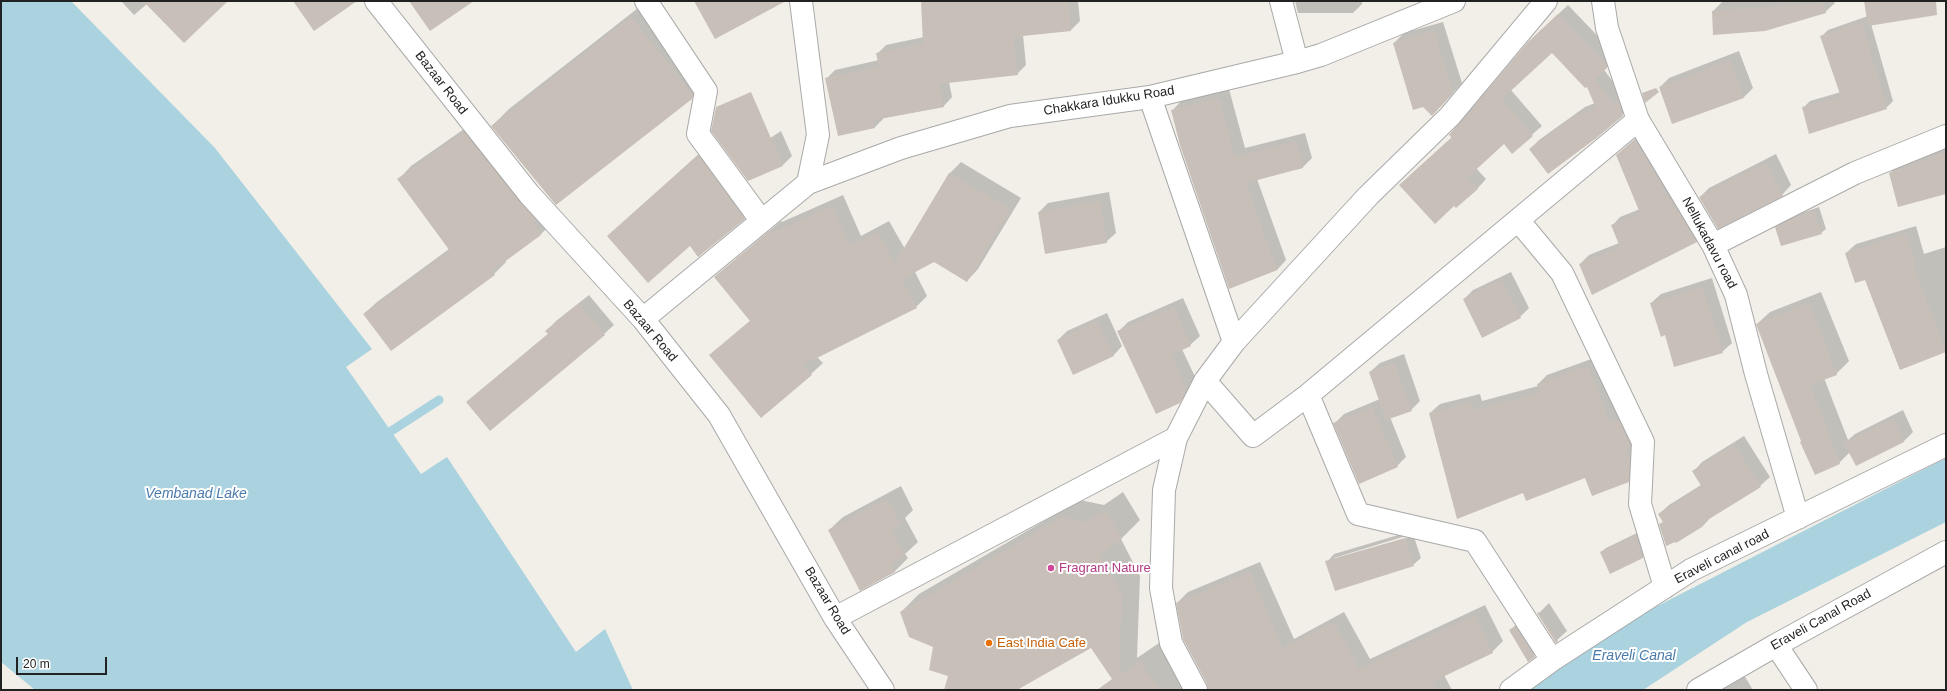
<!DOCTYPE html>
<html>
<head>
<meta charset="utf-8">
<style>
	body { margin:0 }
	#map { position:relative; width:1947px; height:691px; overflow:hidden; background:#f2efe9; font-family:Helvetica,sans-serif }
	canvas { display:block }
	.frame { position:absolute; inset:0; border:2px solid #222; pointer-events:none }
	.scale { position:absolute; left:16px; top:657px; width:91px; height:18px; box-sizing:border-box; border:2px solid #222; border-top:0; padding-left:5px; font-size:12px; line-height:14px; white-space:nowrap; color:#222; -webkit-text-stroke:3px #fff; paint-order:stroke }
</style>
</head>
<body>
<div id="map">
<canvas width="1947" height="691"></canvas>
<div class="frame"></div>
<div class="scale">20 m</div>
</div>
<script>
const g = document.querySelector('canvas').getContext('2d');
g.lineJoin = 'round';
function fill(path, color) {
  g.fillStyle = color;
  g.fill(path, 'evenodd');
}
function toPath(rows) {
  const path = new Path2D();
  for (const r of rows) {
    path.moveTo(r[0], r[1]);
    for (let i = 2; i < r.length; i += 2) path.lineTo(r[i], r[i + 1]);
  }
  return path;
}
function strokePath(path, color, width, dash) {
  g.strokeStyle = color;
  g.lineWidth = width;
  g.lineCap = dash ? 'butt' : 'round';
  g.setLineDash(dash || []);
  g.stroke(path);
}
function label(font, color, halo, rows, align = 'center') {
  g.font = font + ' Helvetica,sans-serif';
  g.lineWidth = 4;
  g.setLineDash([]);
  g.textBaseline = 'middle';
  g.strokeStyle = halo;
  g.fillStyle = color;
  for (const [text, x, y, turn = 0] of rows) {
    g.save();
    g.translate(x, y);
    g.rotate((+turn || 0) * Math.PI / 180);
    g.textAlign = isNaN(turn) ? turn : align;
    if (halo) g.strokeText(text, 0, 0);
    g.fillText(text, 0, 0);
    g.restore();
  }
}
fill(toPath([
	[1,1,71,1,215,148,372,349,346,367,421,474,447,457,576,652,605,629,633,690,1,690],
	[1946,458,1946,522,1747,622,1643,690,1525,690,1552,660]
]), '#aad3df');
fill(toPath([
	[1,662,35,690,1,690]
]), '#f2efe9');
fill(toPath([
	[121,1,227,1,147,4,134,15],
	[647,1,708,82,691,99,492,126,509,109],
	[922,1,1078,1,1080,21,1071,30,1023,35,1026,65,1017,74,949,82,952,97,943,107,884,118,875,127,839,135,826,79,835,70,879,60,877,54,886,45,924,37],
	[1295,1,1362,1,1362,4,1353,13,1298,13],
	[1734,1,1834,1,1835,3,1825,12,1713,11,1722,2],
	[1865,1,1921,1,1871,24,1893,101,1886,108,1803,108,1810,101,1841,92,1821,37,1828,30,1868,16],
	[1568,5,1615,54,1616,58,1604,70,1632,106,1595,139,1530,149,1539,140,1585,107,1595,103,1587,85,1552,52,1511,90,1542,126,1512,152,1504,143,1476,168,1486,179,1477,189,1409,176,1452,137,1538,33],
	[1443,22,1462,83,1441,106,1394,43,1404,33],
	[1739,51,1753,88,1744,97,1660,87,1669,78],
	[1229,89,1245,148,1305,133,1312,158,1302,168,1257,179,1286,260,1277,270,1230,288,1172,111,1181,101],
	[477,120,553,222,541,234,505,260,506,262,494,274,364,314,377,302,449,249,399,179,411,166],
	[781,131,792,156,783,165,752,150],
	[1644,131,1705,233,1696,242,1580,264,1589,255,1619,243,1612,226,1620,217,1640,209,1617,155],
	[712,142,757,205,744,218,690,245,608,236],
	[1946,146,1946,193,1890,173,1900,163],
	[1776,154,1791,185,1782,195,1700,197,1709,188],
	[961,162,1021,198,978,269,967,281,934,261,915,272,927,296,916,307,817,357,823,363,811,374,710,355,751,320,716,277,781,221,782,222,843,195,861,236,889,221,905,249,949,174],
	[1109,192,1116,233,1106,242,1039,212,1048,203],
	[1819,207,1826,229,1821,233,1777,228,1781,223,1802,213],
	[1916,226,1924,254,1946,247,1946,351,1900,369,1865,279,1846,253,1856,244],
	[1511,272,1529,308,1520,317,1464,299,1473,290],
	[1712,278,1732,343,1722,352,1666,334,1651,303,1661,294],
	[1821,292,1849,361,1836,374,1824,378,1848,440,1855,434,1903,410,1913,432,1904,441,1856,464,1850,452,1839,463,1802,441,1757,324,1770,312],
	[589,295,614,325,604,334,467,402,549,333,547,331,556,321],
	[1183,298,1200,336,1190,345,1182,349,1196,379,1189,393,1179,402,1118,332,1128,322],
	[1107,313,1122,346,1113,356,1058,340,1067,331],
	[1404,354,1420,401,1411,410,1390,417,1406,457,1397,466,1335,423,1344,414,1380,399,1370,372,1380,363],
	[1597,357,1628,411,1638,472,1628,481,1586,477,1523,491,1430,413,1440,404,1480,394,1482,401,1538,386,1538,384,1547,375],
	[1744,436,1770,477,1760,486,1711,517,1702,527,1660,524,1664,521,1659,514,1669,505,1701,485,1693,472,1702,462],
	[901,486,913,510,905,518,918,542,905,554,908,558,894,572,829,530,843,517],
	[1123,492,1140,520,1121,539,1140,576,1137,658,1159,643,1190,690,1108,690,1117,684,1092,646,1015,690,945,690,949,675,934,646,901,612,919,594,1080,500,1104,505],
	[1412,531,1421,558,1413,565,1327,562,1334,554],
	[1409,535,1410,537,1334,560,1334,558],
	[1641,531,1647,552,1643,557,1601,552,1606,548],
	[1260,562,1294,639,1344,612,1370,659,1485,605,1503,641,1492,652,1444,675,1452,690,1209,690,1177,603,1188,592],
	[1549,603,1567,631,1557,640,1538,614],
	[1519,621,1544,647,1529,660,1510,631],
	[1744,675,1753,690,1715,690]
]), '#0003');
strokePath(toPath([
	[382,437,439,400]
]), '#aad3df', 9);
fill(toPath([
	[143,1,228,1,184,43],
	[293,1,357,1,314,31],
	[409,1,474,1,430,31],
	[694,1,786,1,715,39],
	[921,1,1068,1,1071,31,1013,37,1018,75,939,84,944,107,874,120,875,128,838,136,825,78,879,67,876,53,923,44],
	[1864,1,1936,1,1937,15,1868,26],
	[1824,3,1826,13,1765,31,1713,35,1712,11],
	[1558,14,1606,64,1607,68,1595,79,1613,103,1618,101,1623,116,1595,139,1548,174,1529,149,1575,116,1596,108,1587,87,1585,88,1552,53,1502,99,1533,136,1512,154,1504,144,1467,178,1478,189,1456,208,1454,206,1435,224,1399,185,1452,138,1449,135,1528,42],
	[631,17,693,95,692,99,556,205,491,126],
	[1862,22,1887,109,1809,134,1802,107,1841,97,1820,36],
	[1434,30,1453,93,1432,116,1423,107,1413,110,1393,43],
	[1730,60,1744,98,1672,124,1659,87,1701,72,1701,71],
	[1656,88,1659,92,1645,103,1642,93],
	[751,92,783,166,748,181,711,131,716,107],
	[1219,98,1235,157,1296,141,1303,168,1246,183,1277,270,1229,289,1180,145,1171,110],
	[464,132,536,221,533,223,541,235,492,271,495,275,391,351,363,314,450,251,397,179],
	[1635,139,1675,209,1676,208,1697,242,1592,295,1579,264,1620,247,1611,225,1640,213,1616,155],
	[1946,152,1946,194,1898,207,1889,173],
	[698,155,745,219,698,257,690,246,648,283,607,236],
	[1766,163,1783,196,1718,229,1699,197],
	[949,173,1010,209,967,282,934,262,902,279,917,308,803,365,812,375,761,418,709,355,750,321,714,277,769,231,771,233,832,206,850,246,878,232,895,263],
	[1100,201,1107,243,1045,254,1038,212],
	[1814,211,1822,234,1781,246,1775,227,1796,217],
	[1906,234,1916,265,1913,266,1946,352,1900,370,1865,280,1855,283,1845,253],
	[1501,280,1521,318,1482,338,1463,299],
	[1702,287,1723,353,1674,367,1665,335,1661,337,1650,303],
	[579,303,605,335,490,431,466,402,548,334,545,331],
	[1809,303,1837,375,1810,385,1840,464,1815,475,1800,442,1801,441,1756,324],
	[1174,307,1191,346,1171,355,1187,389,1180,403,1156,414,1117,331],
	[1097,322,1114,356,1073,375,1057,340],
	[1394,363,1412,411,1386,420,1369,372],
	[1588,366,1610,423,1619,420,1630,445,1630,447,1625,448,1630,460,1629,482,1592,496,1585,478,1526,501,1523,493,1457,519,1429,413,1471,403,1472,410,1540,393,1537,384],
	[1372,407,1398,467,1359,484,1333,423],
	[1893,419,1904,442,1856,466,1844,443],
	[1734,445,1761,487,1701,524,1702,527,1676,543,1675,542,1666,546,1659,524,1663,522,1658,514,1702,487,1692,471],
	[887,499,901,524,891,529,905,556,890,564,895,572,860,591,828,530],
	[1105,510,1122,539,1100,553,1122,595,1119,675,1140,661,1160,690,1097,690,1112,679,1091,648,1017,690,944,690,948,676,929,670,933,647,909,637,900,612,1062,517,1086,522],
	[1636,535,1643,558,1610,574,1600,552],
	[1405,538,1414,566,1335,591,1325,561],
	[1250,572,1283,649,1334,622,1359,669,1475,615,1493,653,1432,682,1436,690,1208,690,1207,684,1183,639,1176,603],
	[1539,612,1558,641,1556,643,1537,613],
	[1515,626,1535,657,1528,662,1509,630]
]), '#c7bfb8');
const minor = toPath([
	[376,1,529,194,643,319,719,415,835,618,883,690],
	[646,1,706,91,698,134,761,220],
	[1281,1,1297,62],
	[1603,1,1607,28,1638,120,1713,245,1736,295,1756,374,1798,518],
	[1150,97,1234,342,1205,381,1253,436,1308,395,1638,120],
	[808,183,901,148,1010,116,1150,97,1297,62,1321,55,1454,1],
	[1518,220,1562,273,1643,442,1640,504,1665,587],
	[1713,245,1855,173,1946,136],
	[643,319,808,183,818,135,801,1],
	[1234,342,1368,196,1450,116,1546,1],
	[1308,395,1358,514,1475,541,1552,660],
	[835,618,1176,438],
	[1776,645,1806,690],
	[1196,690,1171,643,1161,588,1164,490,1176,438,1205,381],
	[1511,690,1552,660,1691,570,1946,445],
	[1698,690,1776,645,1946,552]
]);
strokePath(minor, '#a9a9a9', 24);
strokePath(minor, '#fff', 22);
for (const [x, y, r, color] of [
	[1051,568,4,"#d1479c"],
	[989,643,4,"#e8710a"]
]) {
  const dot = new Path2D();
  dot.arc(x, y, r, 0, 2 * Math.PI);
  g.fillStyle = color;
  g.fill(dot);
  strokePath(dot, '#fff', 1.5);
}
label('13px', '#222', '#fff', [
	["Bazaar Road",441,83,52],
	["Chakkara Idukku Road",1109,101,-9],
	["Nellukadavu road",1709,243,62],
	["Bazaar Road",650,331,50],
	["Eraveli canal road",1722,557,-27],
	["Bazaar Road",827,601,59],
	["Eraveli Canal Road",1821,620,-29]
]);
label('13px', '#b23c85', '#fff', [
	["Fragrant Nature",1059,568]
], 'left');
label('13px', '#c56008', '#fff', [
	["East India Cafe",997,643]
], 'left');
label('italic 14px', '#4a7aab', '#fff', [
	["Vembanad Lake",196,494],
	["Eraveli Canal",1634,656]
]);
</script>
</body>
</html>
